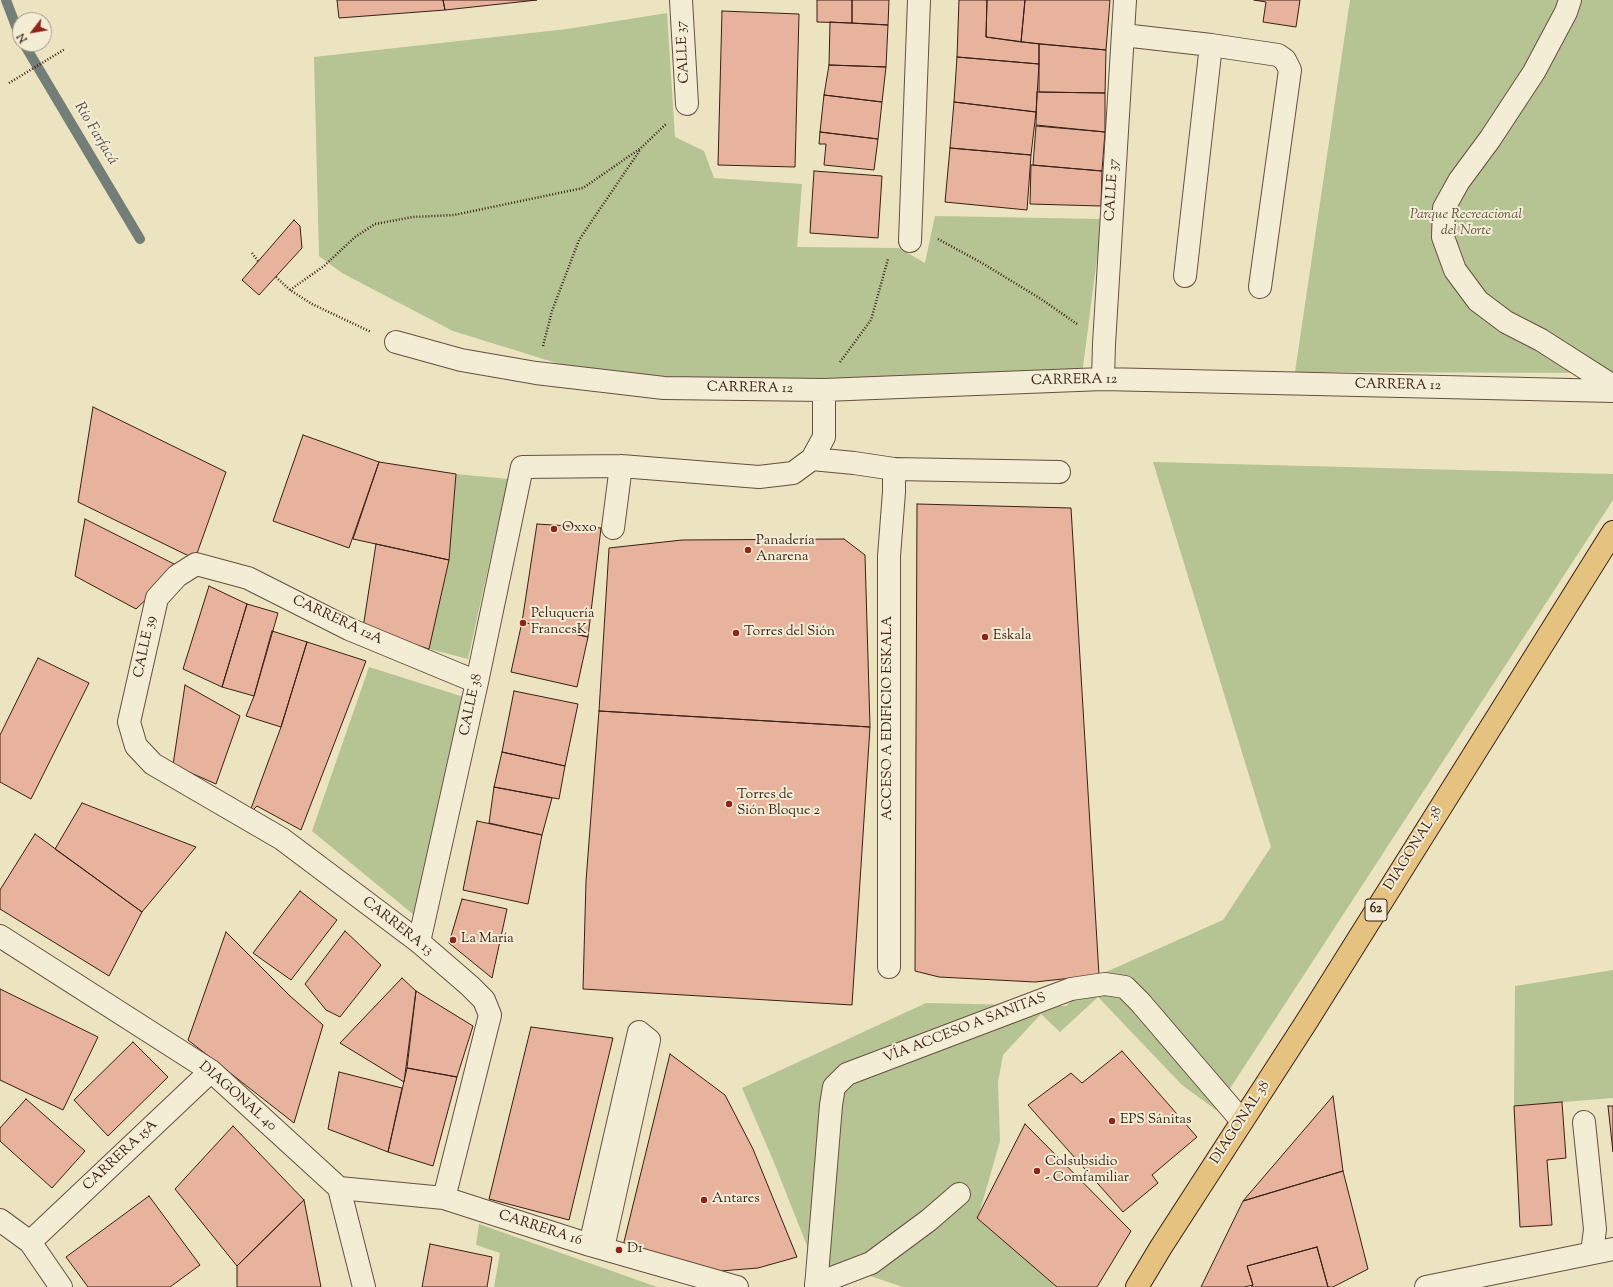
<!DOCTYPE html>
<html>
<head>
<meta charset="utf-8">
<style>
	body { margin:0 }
	#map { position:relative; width:1613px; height:1287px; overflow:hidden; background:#ece3c0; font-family:"Sorts Mill Goudy",serif }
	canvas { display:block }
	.north { position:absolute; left:12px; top:12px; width:40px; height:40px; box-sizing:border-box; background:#f3edd6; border:1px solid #a99b89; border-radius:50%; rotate:239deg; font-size:11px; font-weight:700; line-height:16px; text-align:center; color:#3a1f15 }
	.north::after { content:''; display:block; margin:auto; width:14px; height:18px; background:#8f2418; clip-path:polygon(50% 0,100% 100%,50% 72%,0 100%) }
</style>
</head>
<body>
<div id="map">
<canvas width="1613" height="1287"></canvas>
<div class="north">N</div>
</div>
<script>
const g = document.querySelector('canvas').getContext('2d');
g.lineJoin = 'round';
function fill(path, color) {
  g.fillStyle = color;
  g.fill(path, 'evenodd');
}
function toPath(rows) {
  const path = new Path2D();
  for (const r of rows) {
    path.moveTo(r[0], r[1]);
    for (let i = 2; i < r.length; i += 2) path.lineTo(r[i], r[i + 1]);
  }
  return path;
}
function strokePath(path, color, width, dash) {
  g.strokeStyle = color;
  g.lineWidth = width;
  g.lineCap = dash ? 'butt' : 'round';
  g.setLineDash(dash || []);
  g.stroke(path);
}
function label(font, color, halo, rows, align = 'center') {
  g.font = font + ' "Sorts Mill Goudy",serif';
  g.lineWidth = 4;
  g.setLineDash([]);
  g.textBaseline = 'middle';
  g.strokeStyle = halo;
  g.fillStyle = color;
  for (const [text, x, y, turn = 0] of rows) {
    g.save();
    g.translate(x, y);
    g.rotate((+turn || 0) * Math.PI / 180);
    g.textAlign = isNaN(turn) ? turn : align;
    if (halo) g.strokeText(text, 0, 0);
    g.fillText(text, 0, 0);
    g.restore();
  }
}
fill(toPath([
	[1350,0,1613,0,1613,373,1295,372],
	[667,13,675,137,704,151,714,178,802,184,797,247,899,248,925,263,935,216,1102,219,1082,375,824,390,608,379,453,331,342,273,319,256,314,57,567,29],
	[1153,462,1613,474,1613,500,1216,1110,1182,1085,1098,997,1060,1032,1041,1014,1003,1055,998,1082,1000,1141,978,1218,1057,1287,903,1287,870,1276,819,1276,773,1160,742,1088,926,1003,1066,1006,1099,975,1223,920,1271,847],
	[456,474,508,479,468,659,429,649,449,560],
	[369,667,467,698,414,915,312,831],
	[1613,970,1613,1098,1514,1106,1515,986],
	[479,1224,657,1287,494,1287,500,1253,476,1245]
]), '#b6c494');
strokePath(toPath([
	[6,0,20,37],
	[24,44,140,239]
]), '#747e78', 10);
const building = toPath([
	[337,0,443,0,445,10,339,18,337,0],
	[443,0,537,0,445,10,443,0],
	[817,0,852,0,852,23,817,22,817,0],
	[852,0,889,0,888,25,852,23,852,0],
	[959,0,987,0,986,37,1039,44,1039,64,957,57,959,0],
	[987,0,1025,0,1021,42,986,37,987,0],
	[1025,0,1110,0,1106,50,1021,42,1025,0],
	[1254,0,1300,0,1296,27,1263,22,1266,2,1254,0],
	[722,11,799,14,795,167,718,165,722,11],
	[830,22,888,25,886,67,829,65,830,22],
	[1039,44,1106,50,1105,93,1039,92,1039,44],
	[957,57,1039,64,1036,112,954,102,957,57],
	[829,65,886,67,882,102,824,95,829,65],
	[1037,92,1105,93,1105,132,1036,125,1037,92],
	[824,95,882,102,878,139,820,132,824,95],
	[954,102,1036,112,1031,155,950,148,954,102],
	[1036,126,1105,132,1102,171,1033,165,1036,126],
	[820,132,878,139,874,170,824,165,826,144,819,144,820,132],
	[950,148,1031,155,1027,210,945,202,950,148],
	[1031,165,1102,171,1101,206,1030,204,1031,165],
	[814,171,882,176,878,238,810,233,814,171],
	[294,220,300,226,302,248,259,295,242,280,294,220],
	[93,407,226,472,195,559,78,502,93,407],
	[303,435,379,462,349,548,273,521,303,435],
	[379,462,456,474,449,560,353,539,379,462],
	[917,504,1071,508,1099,975,1035,982,939,977,915,971,917,504],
	[85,519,180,567,136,609,75,576,85,519],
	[537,524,601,528,588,637,522,622,537,524],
	[844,539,865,555,870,727,599,711,609,548,682,540,844,539],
	[376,544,449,560,429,649,363,628,376,544],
	[209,586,247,604,222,687,183,669,209,586],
	[247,604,278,613,254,696,222,687,247,604],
	[522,622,588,637,577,687,511,672,522,622],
	[272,631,307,642,281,727,246,716,254,696,272,631],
	[307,642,366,661,301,830,257,806,249,814,281,727,307,642],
	[38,658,89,683,31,799,0,782,0,735,38,658],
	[185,685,240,716,216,784,173,765,185,685],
	[514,691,578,704,565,766,502,752,514,691],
	[599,711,870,727,852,1005,583,989,586,881,599,711],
	[502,752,565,766,559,799,494,787,502,752],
	[494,787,552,798,542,835,489,823,494,787],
	[82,803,196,847,142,912,55,849,82,803],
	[477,821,542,835,528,904,463,890,477,821],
	[35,834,142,912,109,976,0,909,0,890,35,834],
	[300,891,337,920,291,980,253,953,300,891],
	[462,899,507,909,492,978,449,943,462,899],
	[345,931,381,965,340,1017,326,1010,305,984,345,931],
	[226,932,290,996,323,1025,294,1123,188,1040,226,932],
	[402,978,416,991,404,1082,340,1043,402,978],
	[0,989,98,1037,63,1110,0,1080,0,989],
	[416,991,473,1026,457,1077,407,1068,416,991],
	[531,1027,613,1038,569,1220,489,1199,531,1027],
	[133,1042,168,1077,108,1136,74,1100,133,1042],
	[1122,1051,1197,1137,1152,1175,1158,1183,1123,1212,1028,1105,1071,1073,1082,1083,1122,1051],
	[670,1054,725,1095,753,1149,797,1257,758,1268,708,1272,622,1250,670,1054],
	[407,1068,457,1077,433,1166,388,1152,407,1068],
	[339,1072,402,1088,388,1152,328,1129,339,1072],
	[1333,1096,1343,1171,1243,1201,1333,1096],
	[26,1099,85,1151,52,1188,0,1141,0,1128,26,1099],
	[1562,1102,1566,1158,1547,1160,1552,1225,1520,1227,1514,1106,1562,1102],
	[1608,1106,1613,1106,1613,1152,1608,1106],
	[1025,1124,1131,1231,1097,1287,1057,1287,977,1218,1025,1124],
	[233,1126,304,1200,237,1266,175,1189,233,1126],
	[1343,1171,1368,1269,1333,1287,1328,1287,1317,1247,1247,1266,1253,1285,1244,1287,1201,1287,1243,1201,1343,1171],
	[149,1196,200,1265,170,1287,88,1287,66,1257,149,1196],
	[304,1200,321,1287,237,1287,237,1266,304,1200],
	[430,1244,492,1257,487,1287,422,1287,430,1244],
	[1317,1247,1328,1287,1251,1287,1253,1285,1247,1266,1317,1247]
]);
fill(building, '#e7b39c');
strokePath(building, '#3a1f15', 1);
const minor = toPath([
	[681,0,687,104],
	[1570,0,1566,12,1534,72,1490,139,1459,181,1444,208,1443,237,1455,270,1478,301,1506,322,1541,340,1613,386],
	[1123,35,1211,45,1278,55,1285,60,1290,70,1260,287],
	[910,241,919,0],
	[1185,276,1211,45],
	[396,342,461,360,536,373,664,388,824,390,1103,379,1613,391],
	[1103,379,1104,344,1125,0],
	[812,459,854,463,894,469,1059,472],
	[613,528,621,466],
	[0,936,211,1071,339,1188,364,1287],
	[419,942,477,682,522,467,621,466,759,477,793,473,812,459,824,437,824,390],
	[889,967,889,556,894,492,894,469],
	[1584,1122,1595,1229,1592,1253],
	[339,1188,444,1198,590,1245,737,1287],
	[444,1198,490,1015,484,1000,470,986,419,942,282,839,153,764,136,746,129,722,157,598,177,576,196,564,248,578,349,629,477,682],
	[0,1220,30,1242,61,1287],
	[30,1242,211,1071],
	[590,1245,639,1032,649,1040,603,1248],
	[816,1284,871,1263,929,1220,959,1194],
	[816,1287,831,1105,834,1087,847,1074,1071,989,1105,984,1125,987,1140,1002,1242,1121],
	[1426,1287,1613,1249]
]);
const major = toPath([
	[1137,1287,1161,1247,1307,1021,1613,532]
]);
strokePath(minor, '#665040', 24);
strokePath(major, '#3a1f15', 24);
strokePath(toPath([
	[9,83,65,49],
	[938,239,982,263,1041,299,1077,324],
	[252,253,258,261],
	[276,277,290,290,312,304,371,332],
	[290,290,324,266,355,237,375,224,413,217,454,215,583,188,641,148,667,123],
	[543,346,552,311,579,240,640,150],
	[840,362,871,320,888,259]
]), '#3a1f15', 2.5, [1, 2]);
strokePath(minor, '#f3edd6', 22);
strokePath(major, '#e6c280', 22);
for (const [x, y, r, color] of [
	[554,529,4,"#8f2418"],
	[748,550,4,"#8f2418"],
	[523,623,4,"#8f2418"],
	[736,633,4,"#8f2418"],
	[985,637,4,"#8f2418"],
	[729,804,4,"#8f2418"],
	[453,940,4,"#8f2418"],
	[1112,1121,4,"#8f2418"],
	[1037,1171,4,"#8f2418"],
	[704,1200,4,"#8f2418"],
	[619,1250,4,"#8f2418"]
]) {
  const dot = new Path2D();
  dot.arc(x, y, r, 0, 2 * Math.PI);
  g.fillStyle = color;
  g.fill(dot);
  strokePath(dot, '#f3edd6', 1.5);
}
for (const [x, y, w] of [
	[1376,910,22]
]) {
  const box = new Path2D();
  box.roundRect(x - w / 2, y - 11, w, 22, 3);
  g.fillStyle = '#f3edd6';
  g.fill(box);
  strokePath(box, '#3a1f15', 1);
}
label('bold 13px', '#3a1f15', null, [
	["62",1376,910]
]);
label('14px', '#3a1f15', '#f3edd6', [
	["CALLE 37",684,52,-93],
	["CALLE 37",1113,190,-86],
	["CARRERA 12",1074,381,-1],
	["CARRERA 12",1398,386,1],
	["CARRERA 12",750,389,1],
	["CARRERA 12A",337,621,25],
	["CALLE 39",146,647,-78],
	["CALLE 38",472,705,-78],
	["ACCESO A EDIFICIO ESKALA",889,718,-90],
	["DIAGONAL 38",1414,849,-58],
	["CARRERA 13",397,927,38],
	["VÍA ACCESO A SANITAS",965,1029,-21],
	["DIAGONAL 40",237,1097,41],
	["DIAGONAL 38",1241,1123,-57],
	["CARRERA 15A",121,1156,-43],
	["CARRERA 16",540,1229,18]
]);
label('italic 14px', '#5f513b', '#f3edd6', [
	["Parque Recreacional",1466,216],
	["del Norte",1466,232]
]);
label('14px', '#3a1f15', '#f3edd6', [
	["Oxxo",562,529],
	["Panadería",756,542],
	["Anarena",756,558],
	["Peluquería",531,615],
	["FrancesK",531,631],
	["Torres del Sión",744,633],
	["Eskala",993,637],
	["Torres de",737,796],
	["Sión Bloque 2",737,812],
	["La María",461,940],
	["EPS Sánitas",1120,1121],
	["Colsubsidio",1045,1163],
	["- Comfamiliar",1045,1179],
	["Antares",712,1200],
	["D1",627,1250]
], 'left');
label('italic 15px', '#574e47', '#f3edd6', [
	["Río Farfacá",95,134,59]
]);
</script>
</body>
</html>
